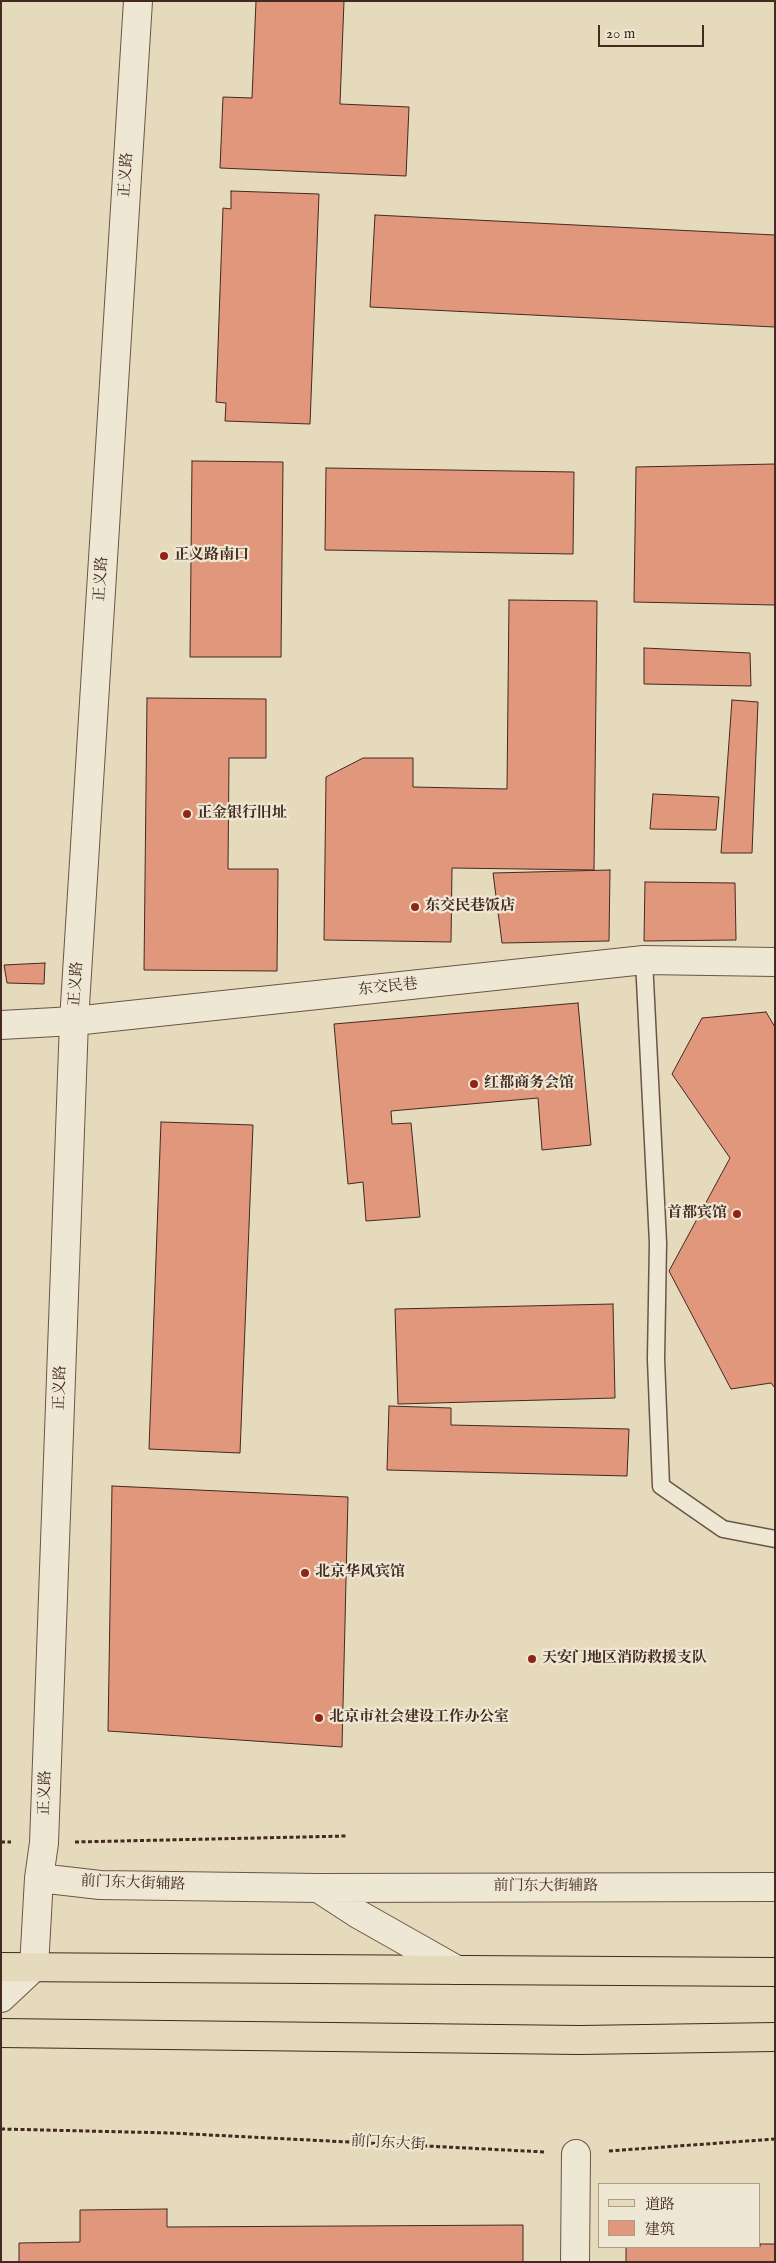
<!DOCTYPE html>
<html>
<head>
<meta charset="utf-8">
<style>
	body { margin:0 }
	#map { position:relative; width:776px; height:2263px; overflow:hidden; background:#e5dabb; font-family:"IM FELL English","Noto Serif SC",serif }
	canvas { display:block }
	.frame { position:absolute; inset:0; border:2px solid #432920; pointer-events:none }
	.legend { position:absolute; left:598px; top:2183px; width:162px; height:65px; box-sizing:border-box; background:#eee7d3; border:1px solid #aa9b8b; margin:0; padding:6px 9px; list-style:none; font-size:15px; color:#432920 }
	.legend li { display:flex; align-items:center; gap:10px; height:25px }
	.legend b { width:25px; border:1px solid #aa9b8b }
	.scale { position:absolute; left:598px; top:25px; width:106px; height:22px; box-sizing:border-box; border:2px solid #432920; border-top:0; padding-left:6px; font-size:15px; line-height:18px; white-space:nowrap; color:#432920; -webkit-text-stroke:4px #eee7d3; paint-order:stroke }
</style>
</head>
<body>
<div id="map">
<canvas width="776" height="2263"></canvas>
<div class="frame"></div>
<ul class="legend">
<li><b style="height:6px;background:#e5dabb"></b>道路</li>
<li><b style="height:14px;background:#e0977c"></b>建筑</li>
</ul>
<div class="scale">20 m</div>
</div>
<script>
const g = document.querySelector('canvas').getContext('2d');
g.lineJoin = 'round';
function fill(path, color) {
  g.fillStyle = color;
  g.fill(path, 'evenodd');
}
function toPath(rows) {
  const path = new Path2D();
  for (const r of rows) {
    path.moveTo(r[0], r[1]);
    for (let i = 2; i < r.length; i += 2) path.lineTo(r[i], r[i + 1]);
  }
  return path;
}
function strokePath(path, color, width, dash) {
  g.strokeStyle = color;
  g.lineWidth = width;
  g.lineCap = dash ? 'butt' : 'round';
  g.setLineDash(dash || []);
  g.stroke(path);
}
function label(font, color, halo, rows, align = 'center') {
  g.font = font + ' "IM FELL English","Noto Serif SC",serif';
  g.lineWidth = 4.5;
  g.setLineDash([]);
  g.textBaseline = 'middle';
  g.strokeStyle = halo;
  g.fillStyle = color;
  for (const [text, x, y, turn = 0] of rows) {
    g.save();
    g.translate(x, y);
    g.rotate((+turn || 0) * Math.PI / 180);
    g.textAlign = isNaN(turn) ? turn : align;
    if (halo) g.strokeText(text, 0, 0);
    g.fillText(text, 0, 0);
    g.restore();
  }
}
const building = toPath([
	[256,1,344,1,340,104,409,107,406,176,220,168,223,97,252,98,256,1],
	[231,191,319,194,310,424,225,421,226,403,216,402,223,208,231,209,231,191],
	[375,215,775,235,775,327,370,307,375,215],
	[192,461,283,462,281,657,190,657,192,461],
	[775,464,775,605,634,602,636,467,775,464],
	[326,468,574,472,573,554,325,550,326,468],
	[509,600,597,601,594,870,452,868,451,942,324,940,326,777,363,758,413,758,413,787,507,789,509,600],
	[644,648,750,653,751,686,644,684,644,648],
	[147,698,266,699,266,758,229,758,228,869,278,869,277,971,144,970,147,698],
	[732,700,758,702,752,853,721,853,732,700],
	[653,794,719,797,716,830,650,829,653,794],
	[610,870,609,941,502,943,493,873,610,870],
	[645,882,735,883,736,940,644,941,645,882],
	[45,963,44,984,7,983,4,965,45,963],
	[578,1003,591,1145,542,1150,538,1098,391,1111,392,1124,411,1123,420,1217,366,1221,363,1182,348,1184,334,1024,578,1003],
	[766,1012,775,1027,775,1388,771,1383,731,1389,669,1271,730,1158,672,1074,702,1018,766,1012],
	[161,1122,253,1125,240,1453,149,1449,161,1122],
	[613,1304,615,1398,398,1404,395,1309,613,1304],
	[389,1406,451,1408,451,1425,629,1429,627,1476,387,1470,389,1406],
	[112,1486,348,1497,342,1747,108,1731,112,1486],
	[167,2209,167,2227,523,2225,523,2262,19,2262,19,2243,80,2242,80,2210,167,2209],
	[760,2244,775,2244,775,2262,626,2262,626,2247,760,2247,760,2244]
]);
fill(building, '#e0977c');
strokePath(building, '#432920', 1);
const service = toPath([
	[644,960,658,1243,656,1359,661,1486,723,1529,775,1539]
]);
const minor = toPath([
	[1,1025,74,1021,644,960,775,962],
	[575,2262,576,2154]
]);
const tertiary = toPath([
	[39,1878,100,1885,318,1888,775,1887],
	[318,1888,358,1914,457,1970],
	[1,1998,34,1967,39,1878,44,1843,74,1021,138,1]
]);
const primary = toPath([
	[1,1967,775,1972],
	[1,2033,580,2040,775,2037]
]);
strokePath(service, '#6c5547', 19);
strokePath(minor, '#6c5547', 30);
strokePath(tertiary, '#6c5547', 30);
strokePath(primary, '#432920', 30);
strokePath(toPath([
	[1,1842,11,1842],
	[75,1842,347,1836],
	[1,2129,171,2133,545,2152],
	[609,2151,775,2139]
]), '#432920', 3, [4, 2.5]);
strokePath(service, '#eee7d3', 16);
strokePath(minor, '#eee7d3', 28);
strokePath(tertiary, '#eee7d3', 28);
strokePath(primary, '#e5dabb', 28);
for (const [x, y, r, color] of [
	[164,556,5,"#8f2418"],
	[187,814,5,"#8f2418"],
	[415,907,5,"#8f2418"],
	[474,1084,5,"#8f2418"],
	[737,1214,5,"#8f2418"],
	[305,1573,5,"#8f2418"],
	[532,1659,5,"#8f2418"],
	[319,1718,5,"#8f2418"]
]) {
  const dot = new Path2D();
  dot.arc(x, y, r, 0, 2 * Math.PI);
  g.fillStyle = color;
  g.fill(dot);
  strokePath(dot, '#eee7d3', 2);
}
label('15px', '#432920', '#eee7d3', [
	["正义路",127,175,-86],
	["正义路",102,579,-86],
	["正义路",77,984,-86],
	["东交民巷",388,988,-6],
	["正义路",61,1388,-88],
	["正义路",46,1793,-88],
	["前门东大街辅路",133,1884,2],
	["前门东大街辅路",546,1887],
	["前门东大街",388,2144,3]
]);
label('bold 15px', '#432920', '#eee7d3', [
	["正义路南口",174,556],
	["正金银行旧址",197,814],
	["东交民巷饭店",425,907],
	["红都商务会馆",484,1084],
	["首都宾馆",727,1214,"right"],
	["北京华风宾馆",315,1573],
	["天安门地区消防救援支队",542,1659],
	["北京市社会建设工作办公室",329,1718]
], 'left');
</script>
</body>
</html>
